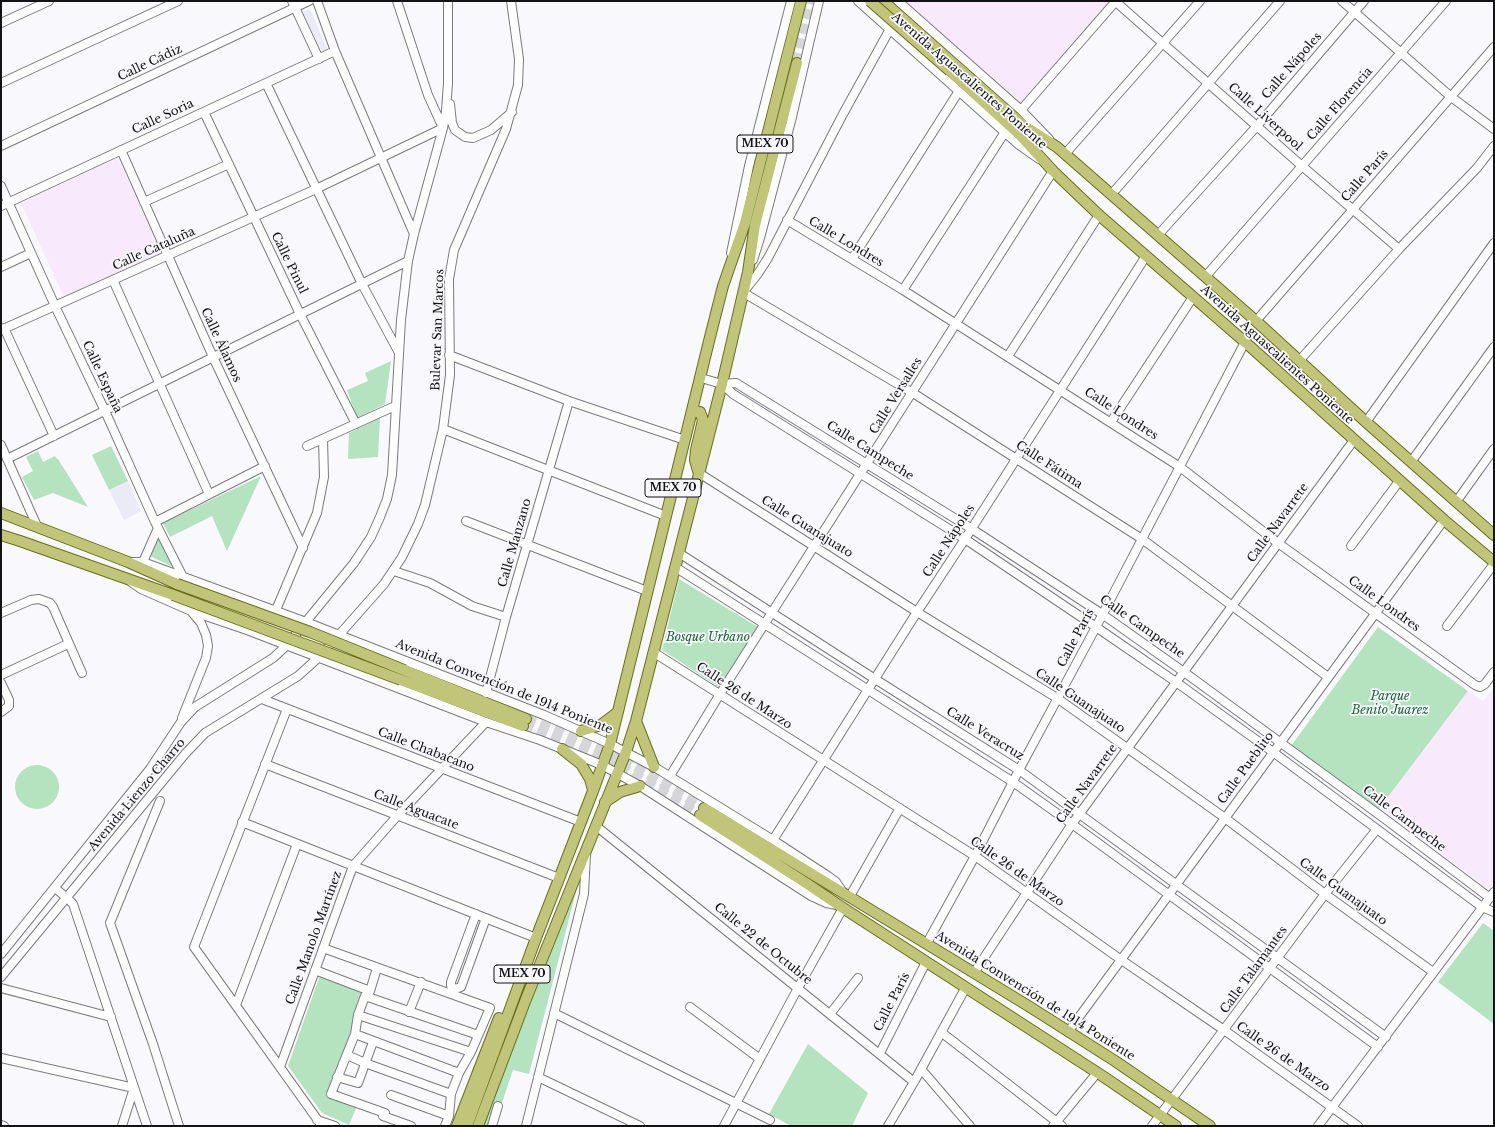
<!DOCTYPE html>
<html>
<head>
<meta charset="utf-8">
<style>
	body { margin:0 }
	#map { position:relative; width:1495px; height:1127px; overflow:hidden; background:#f8f8fd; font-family:"Libre Baskerville",serif }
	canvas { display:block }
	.frame { position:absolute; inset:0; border:2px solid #131315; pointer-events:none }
</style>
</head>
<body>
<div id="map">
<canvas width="1495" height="1127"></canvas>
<div class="frame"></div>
</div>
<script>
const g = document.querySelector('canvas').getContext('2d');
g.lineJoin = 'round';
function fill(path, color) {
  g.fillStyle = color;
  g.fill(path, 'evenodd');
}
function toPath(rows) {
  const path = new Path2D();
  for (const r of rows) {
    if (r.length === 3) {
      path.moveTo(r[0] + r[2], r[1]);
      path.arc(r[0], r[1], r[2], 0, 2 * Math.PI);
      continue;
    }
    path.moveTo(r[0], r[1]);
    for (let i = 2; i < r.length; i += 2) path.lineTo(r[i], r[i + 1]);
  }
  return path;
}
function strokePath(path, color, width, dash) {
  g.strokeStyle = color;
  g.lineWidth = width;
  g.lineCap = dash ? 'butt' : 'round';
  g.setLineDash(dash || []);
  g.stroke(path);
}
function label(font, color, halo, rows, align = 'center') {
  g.font = font + ' "Libre Baskerville",serif';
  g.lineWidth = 3.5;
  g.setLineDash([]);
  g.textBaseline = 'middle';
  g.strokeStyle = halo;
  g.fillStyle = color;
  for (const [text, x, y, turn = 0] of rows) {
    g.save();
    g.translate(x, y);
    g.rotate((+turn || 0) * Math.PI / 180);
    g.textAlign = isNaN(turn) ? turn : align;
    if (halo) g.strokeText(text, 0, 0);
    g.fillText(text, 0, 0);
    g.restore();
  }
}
fill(toPath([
	[310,9,327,49,322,52,303,12],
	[128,481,141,511,124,520,109,490]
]), '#ebebf8');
fill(toPath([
	[907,1,1117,1,1021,110,905,7],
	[118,158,161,253,64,297,21,203],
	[1494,688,1494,882,1489,889,1380,808,1468,691,1483,701]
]), '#f8e9fc');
fill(toPath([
	[391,361,385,404,357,418,347,390,368,381,365,373],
	[380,418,378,457,348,459,349,433],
	[111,446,128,481,109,490,92,455],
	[38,451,43,462,55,456,57,459,58,459,88,507,53,493,34,500,22,477,33,471,26,457],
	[261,476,227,551,212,516,170,537,163,523],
	[159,538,173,567,150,556],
	[679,579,758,627,719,687,662,650],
	[1378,627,1468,691,1378,810,1291,746],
	[37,787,22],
	[577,888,529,1074,513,1070,494,1126,481,1126],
	[1483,923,1494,931,1494,1024,1438,982],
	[320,975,369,994,331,1094,358,1104,349,1125,322,1113,288,1066],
	[808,1044,868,1093,852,1126,791,1126,769,1114]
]), '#b5e2bf');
strokePath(toPath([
	[797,63,812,1],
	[526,719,592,744,624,759,704,808],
	[523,726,618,764,700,815]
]), '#d6d6da', 10, [10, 5]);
const minor = toPath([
	[292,1,319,59],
	[317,1,335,51,414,234],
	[858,1,1019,145,1039,159],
	[898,1,1021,110,1049,139],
	[1342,1,1450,96,1494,129],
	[1116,2,1302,166,1399,249],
	[1,23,49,1],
	[1,83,178,1],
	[266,83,362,284,398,351],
	[450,104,452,123,455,130,465,137,473,138,491,130,512,112],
	[1021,110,1116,1],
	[204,112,300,314,356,424],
	[1,146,309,1],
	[121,150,213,357,303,548],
	[1065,154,1200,1],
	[1,186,55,306,105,411,155,522,183,577],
	[1111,195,1280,1],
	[144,202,229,164],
	[1,206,335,51],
	[787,220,903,290,1180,467,1278,543,1475,685,1480,687,1485,684,1494,672],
	[1158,235,1257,126,1364,1],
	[731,253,749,166,791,1],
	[852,259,959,91],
	[753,260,760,238,791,121,819,1],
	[1,267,31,253],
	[1205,277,1446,1],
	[113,280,209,494],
	[745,290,757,275,768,258,843,114,890,29],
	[903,290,1005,132],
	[744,293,913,393,1142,539,1328,677],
	[1256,321,1494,47],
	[4,328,54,436],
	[1,330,316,189,443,128,428,95,397,1],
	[449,355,569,401,685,440],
	[1008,356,1099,215],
	[1299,361,1399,249,1477,168,1494,146],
	[701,378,722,384,736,383,972,529,1102,614,1184,672,1385,819,1490,898],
	[722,384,733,394,965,539,1096,627,1176,682,1273,752,1482,907,1494,912],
	[1111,422,1193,297],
	[1366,422,1494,243],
	[443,429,666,516],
	[1,445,37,526],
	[307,446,395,406],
	[7,459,408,261],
	[1411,462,1494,347],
	[699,473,917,612,1057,698,1225,818,1325,894,1433,972],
	[1456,502,1494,449],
	[466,521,647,591],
	[155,522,265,466],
	[1351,546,1400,480],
	[679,553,875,679,1019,770,1386,1037],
	[129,562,143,562,306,622,544,715,610,744,656,768,773,840,828,876,836,882,842,891],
	[143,562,158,528],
	[675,567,1013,782,1072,824,1378,1047],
	[394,571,430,583,472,606,506,617],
	[131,582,141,589,191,611,247,630,486,722,540,740,602,765,640,786,811,896,826,903,837,905],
	[276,610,317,513,324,477,323,439],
	[1,613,31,600,39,599,50,603,53,607,82,673],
	[1447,626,1494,564],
	[653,652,975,856,1120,959,1224,1030,1358,1126],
	[1,675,68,644],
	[1,683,9,700,9,706,1,712],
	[486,693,506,617,569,401],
	[262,699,581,822],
	[287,709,194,947,322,1126],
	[182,718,206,658,208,646,206,635,201,623,191,611],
	[265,764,559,878],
	[670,776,720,694,1053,171],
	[160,801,110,923,153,1044,179,1126],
	[242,822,536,938],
	[596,826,914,1082],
	[773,840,917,612,965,539,1146,256],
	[55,888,67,898,73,904,147,1126],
	[850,896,900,808],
	[476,914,451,982,451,986,455,989,461,987,486,918],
	[927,943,975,856,1019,770,1096,627,1245,342],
	[323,948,490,1008,471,1052,459,1073,451,1094,449,1116,445,1126],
	[1,954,150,769,181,722,195,707,273,658,286,646,354,563,371,537,380,517,387,499,392,475,401,320,408,261,414,234,443,128,446,111,448,83,448,1],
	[377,968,370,991,365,996,358,1015,355,1034,331,1094,385,1113,383,1116,411,1126],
	[315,970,370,991],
	[974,973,1072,824,1354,440],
	[1,977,185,754,205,733,298,676,318,658,339,635,384,584,402,557,418,524,425,505,443,429,450,375,449,279,454,250,506,129,518,85,519,59,511,1],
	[1,988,111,1017],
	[365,996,478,1035],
	[236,1005,297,844],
	[690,1007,760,1059],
	[409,1012,421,982],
	[554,1013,770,1120],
	[830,1014,858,978],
	[358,1015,471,1052],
	[941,1032,1062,1126],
	[1068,1032,1444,520],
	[355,1034,459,1073],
	[880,1053,926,962],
	[347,1055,365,1063,451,1094],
	[1,1058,134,1088,122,1126],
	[280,1067,353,866,398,815,486,722],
	[921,1069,970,1126],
	[337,1077,358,1083,373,1042],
	[538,1077,640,1126],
	[391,1095,449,1116],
	[317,1120,335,1126],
	[1,1125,4,1126],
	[492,1126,498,1106],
	[526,1126,584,894,586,854],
	[724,1126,798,988,843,908],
	[888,1126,914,1082,966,987],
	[1053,1126,1097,1073],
	[1152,1126,1325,894,1377,829],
	[1318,1126,1494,892]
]);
const major = toPath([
	[883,1,1023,125,1057,147,1256,321,1366,422,1494,535],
	[950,71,1020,135,1053,171,1099,215,1245,342,1444,520,1494,562],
	[692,411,700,412,703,420,696,450,695,460,698,471],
	[1,513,128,562,177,584],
	[1,535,20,541,173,595],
	[404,670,526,719],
	[401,680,523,726],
	[636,721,654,767],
	[581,731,601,725,618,712],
	[562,749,581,764,590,779,593,790],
	[605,802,620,792,640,786],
	[704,808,1030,1007,1115,1061,1210,1126],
	[700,815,806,883,840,906,1104,1077,1176,1126],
	[457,1126,499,1018],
	[467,1126,536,938,593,791,610,744,711,333,723,286,745,223,801,1],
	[478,1126,526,999,626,752,636,721,722,384,748,272,755,225,797,63]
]);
strokePath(minor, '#7b7a7f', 10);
strokePath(major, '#686e1c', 12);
strokePath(minor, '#fff', 8);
strokePath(major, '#c0c579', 10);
const majorBridge = toPath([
	[870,1,950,71],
	[177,584,310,632,404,670],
	[173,595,401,680]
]);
strokePath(majorBridge, '#686e1c', 12, []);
strokePath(majorBridge, '#c0c579', 10);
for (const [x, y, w] of [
	[765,144,56],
	[673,488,56],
	[522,974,56]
]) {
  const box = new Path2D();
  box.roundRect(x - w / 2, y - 9, w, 18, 3);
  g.fillStyle = '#f8f8fd';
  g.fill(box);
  strokePath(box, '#131315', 1);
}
label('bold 11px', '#131315', null, [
	["MEX 70",765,144],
	["MEX 70",673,488],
	["MEX 70",522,974]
]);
label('12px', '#131315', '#f8f8fd', [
	["Calle Cádiz",150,63,-25],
	["Calle Nápoles",1292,66,-49],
	["Avenida Aguascalientes Poniente",969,81,41],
	["Calle Florencia",1340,104,-49],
	["Calle Soria",163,117,-25],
	["Calle Liverpool",1265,117,42],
	["Calle París",1365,176,-49],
	["Calle Londres",846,242,31],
	["Calle Cataluña",154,249,-24],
	["Calle Pinul",289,263,64],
	["Bulevar San Marcos",438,330,-88],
	["Calle Álamos",221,345,65],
	["Avenida Aguascalientes Poniente",1277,355,42],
	["Calle España",102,377,65],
	["Calle Versalles",896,396,-58],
	["Calle Londres",1121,414,33],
	["Calle Campeche",870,451,32],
	["Calle Fátima",1049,465,33],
	["Calle Navarrete",1278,523,-54],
	["Calle Guanajuato",807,527,32],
	["Calle Nápoles",949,541,-57],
	["Calle Manzano",515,543,-74],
	["Calle Londres",1384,604,36],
	["Calle Campeche",1142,627,35],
	["Calle París",1076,638,-62],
	["Avenida Convención de 1914 Poniente",504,687,22],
	["Calle 26 de Marzo",744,696,33],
	["Calle Guanajuato",1080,701,34],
	["Calle Veracruz",985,734,32],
	["Calle Chabacano",426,750,21],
	["Calle Pueblito",1246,768,-54],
	["Calle Navarrete",1087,784,-54],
	["Avenida Lienzo Charro",137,795,-50],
	["Calle Aguacate",416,810,21],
	["Calle Campeche",1404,819,37],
	["Calle 26 de Marzo",1017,872,35],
	["Calle Guanajuato",1343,892,36],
	["Calle Manolo Martínez",314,938,-70],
	["Calle 22 de Octubre",763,944,39],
	["Calle Talamantes",1254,970,-54],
	["Avenida Convención de 1914 Poniente",1035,996,32],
	["Calle París",892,1002,-63],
	["Calle 26 de Marzo",1283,1057,35]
]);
label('italic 12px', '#1d6337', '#f8f8fd', [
	["Bosque Urbano",708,638],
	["Parque",1390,697],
	["Benito Juarez",1390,711]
]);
</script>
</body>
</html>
